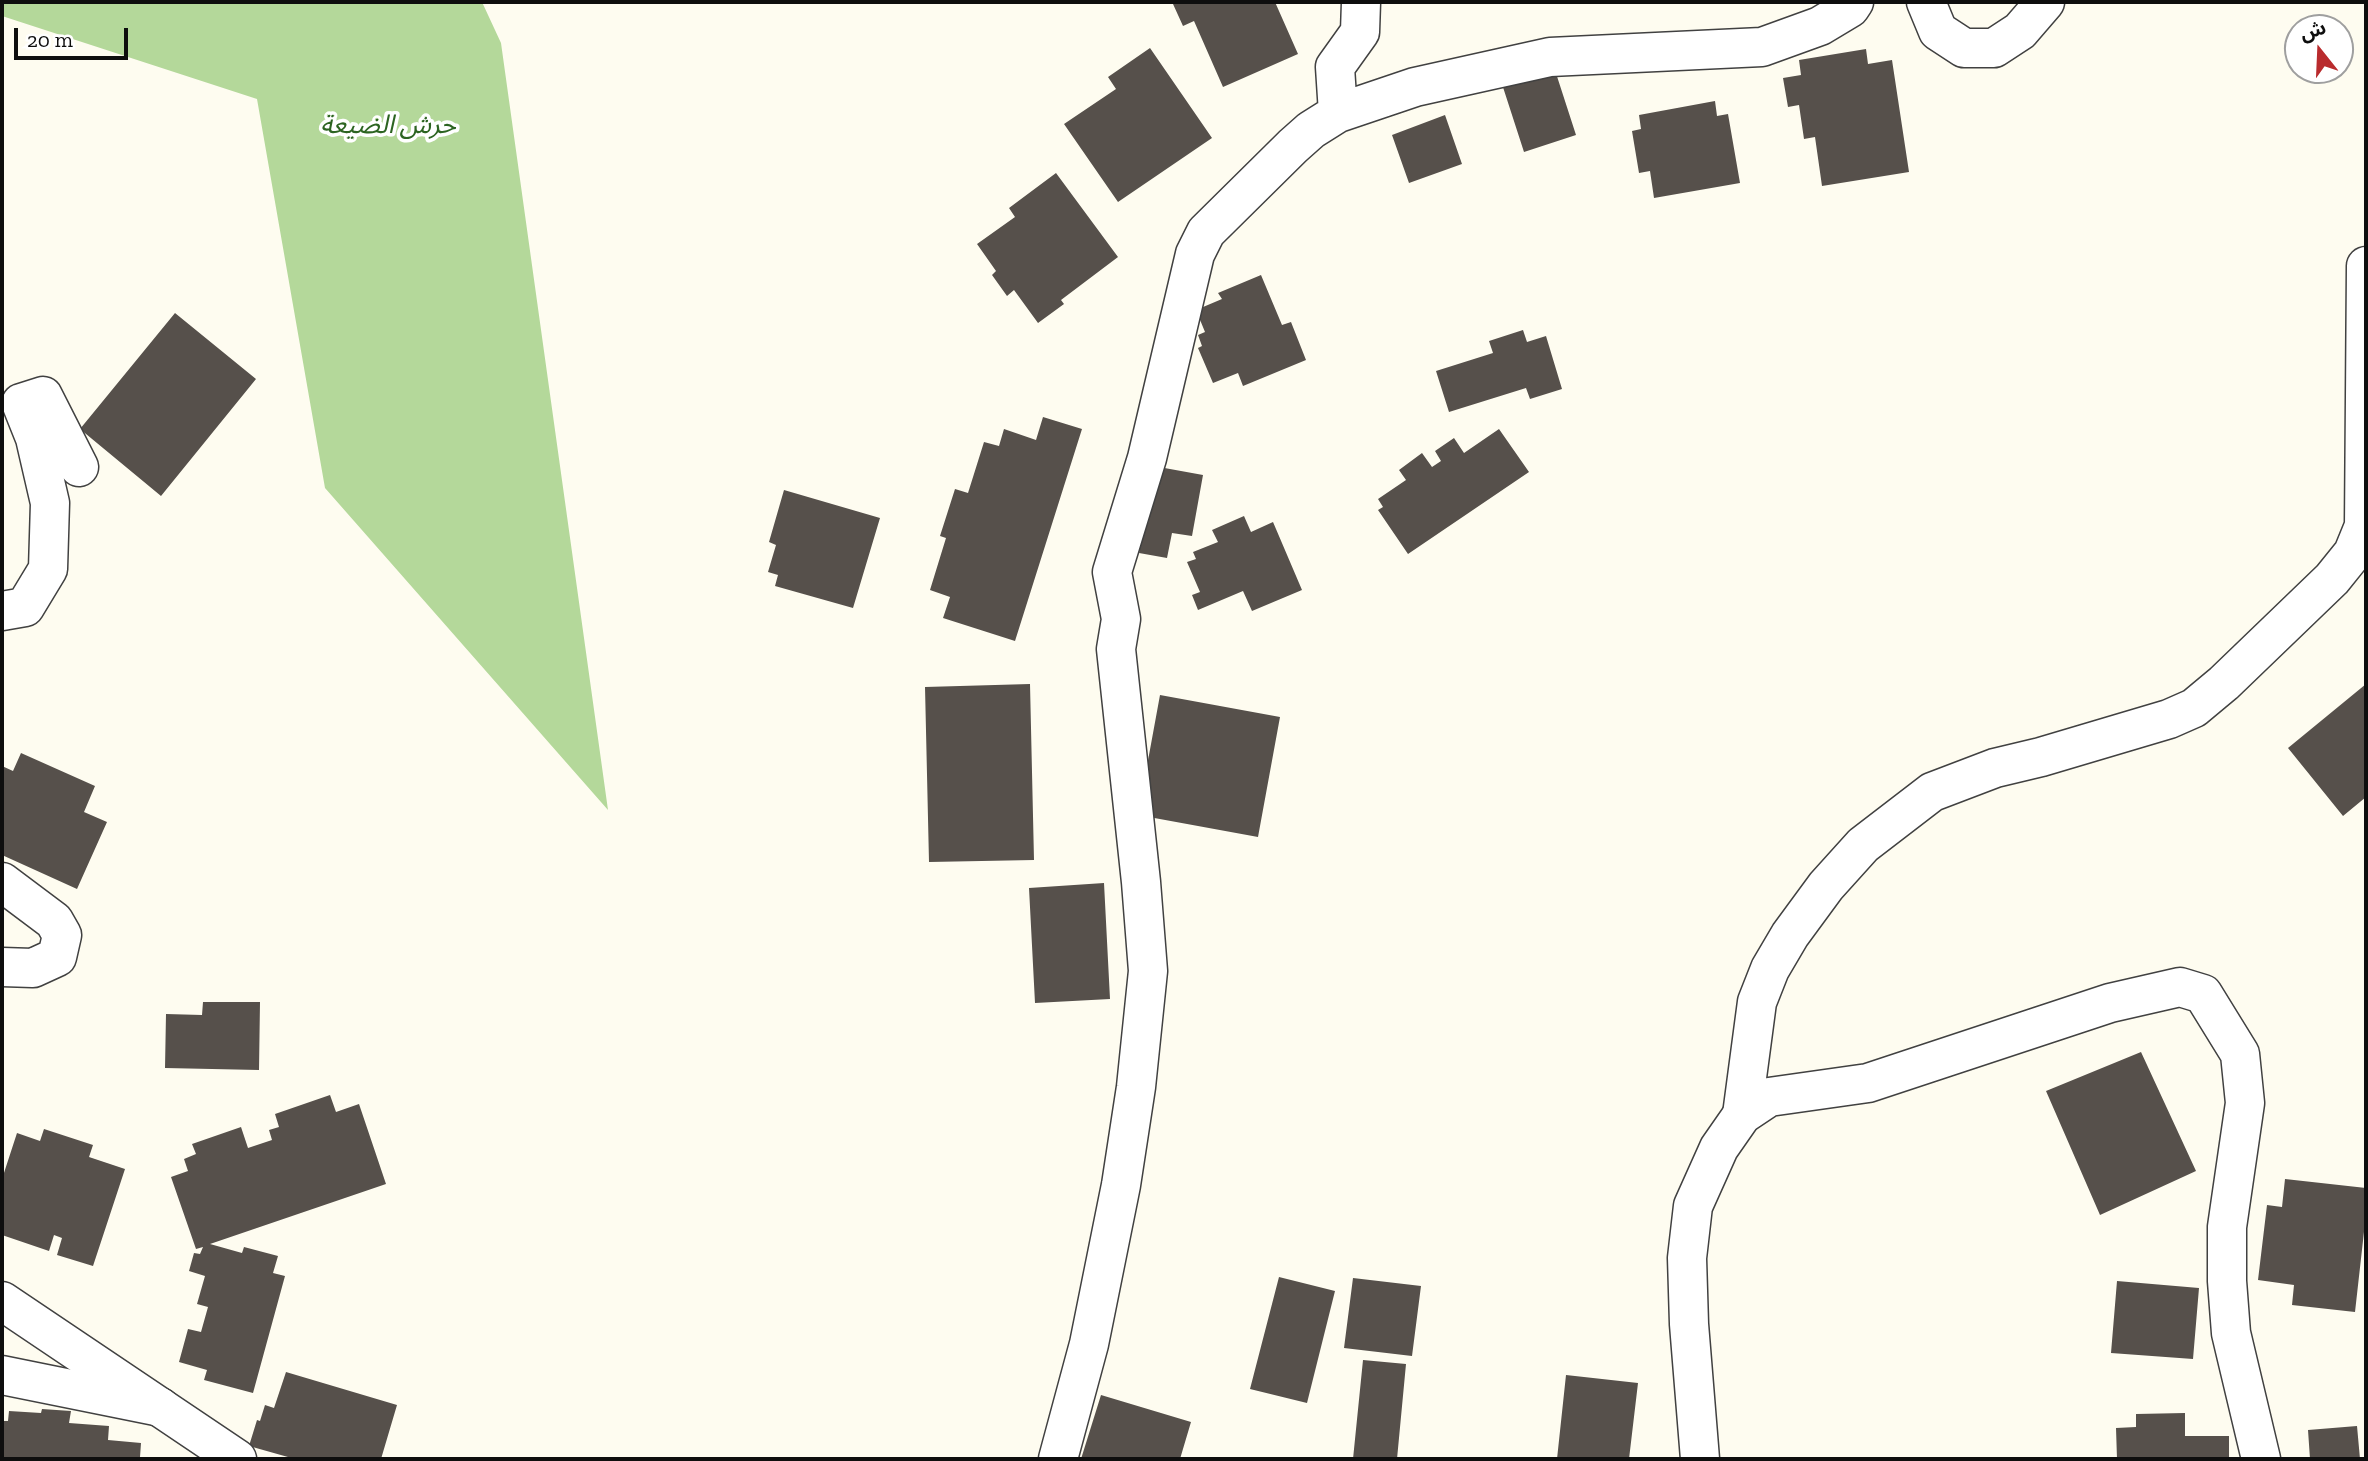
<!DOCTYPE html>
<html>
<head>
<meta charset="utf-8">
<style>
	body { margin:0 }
	#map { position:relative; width:2368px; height:1461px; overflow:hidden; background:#fefcf0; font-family:"Zilla Slab","Noto Sans Arabic",serif }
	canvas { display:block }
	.frame { position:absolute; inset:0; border:4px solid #0e0e0e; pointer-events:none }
	.north { position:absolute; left:2284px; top:14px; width:70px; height:70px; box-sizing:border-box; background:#fff; border:2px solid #9f9f9f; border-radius:50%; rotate:342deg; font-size:19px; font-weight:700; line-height:28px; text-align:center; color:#0e0e0e }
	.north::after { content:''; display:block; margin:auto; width:24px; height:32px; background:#b92b2d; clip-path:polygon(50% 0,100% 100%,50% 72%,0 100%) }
	.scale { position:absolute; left:14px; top:28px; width:114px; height:32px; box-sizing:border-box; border:4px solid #0e0e0e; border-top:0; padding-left:9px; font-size:21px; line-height:24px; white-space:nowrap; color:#0e0e0e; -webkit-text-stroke:5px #fff; paint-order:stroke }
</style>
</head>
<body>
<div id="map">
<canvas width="2368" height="1461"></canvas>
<div class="frame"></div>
<div class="north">ش</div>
<div class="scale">20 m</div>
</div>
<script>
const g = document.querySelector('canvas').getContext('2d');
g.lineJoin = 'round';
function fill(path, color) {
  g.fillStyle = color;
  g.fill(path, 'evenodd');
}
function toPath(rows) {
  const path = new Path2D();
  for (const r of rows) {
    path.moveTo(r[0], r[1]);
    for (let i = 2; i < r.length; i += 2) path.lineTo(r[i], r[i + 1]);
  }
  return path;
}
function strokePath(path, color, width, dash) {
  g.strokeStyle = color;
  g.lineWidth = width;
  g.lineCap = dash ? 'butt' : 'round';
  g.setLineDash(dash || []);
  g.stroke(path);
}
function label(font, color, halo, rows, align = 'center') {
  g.font = font + ' "Zilla Slab","Noto Sans Arabic",serif';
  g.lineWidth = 7;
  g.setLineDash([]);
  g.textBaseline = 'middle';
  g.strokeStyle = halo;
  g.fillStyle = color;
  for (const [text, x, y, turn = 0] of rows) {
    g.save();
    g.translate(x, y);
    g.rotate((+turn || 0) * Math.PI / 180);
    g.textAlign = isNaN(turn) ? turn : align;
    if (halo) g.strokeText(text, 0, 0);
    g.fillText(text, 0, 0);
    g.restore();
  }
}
fill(toPath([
	[2,2,482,2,501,43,608,810,325,488,257,99,2,16]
]), '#b4d89a');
fill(toPath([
	[1180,2,1275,2,1298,54,1223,87,1194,21,1183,26,1173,4],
	[1150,48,1212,138,1118,202,1064,124,1116,89,1108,77],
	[1866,49,1868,64,1892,60,1909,172,1822,186,1815,137,1804,139,1799,105,1788,107,1783,78,1801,75,1799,60],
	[1553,64,1576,135,1524,152,1501,81],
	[1715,101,1717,116,1728,114,1740,183,1654,198,1650,171,1639,173,1632,131,1641,129,1639,115],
	[1445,115,1462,164,1409,183,1392,135],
	[1056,173,1118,257,1061,300,1064,304,1038,323,1014,290,1007,296,992,275,996,271,977,244,1015,217,1009,208],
	[1261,275,1282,325,1291,322,1306,360,1243,386,1238,373,1213,383,1198,348,1202,346,1198,335,1205,332,1196,310,1222,299,1218,293],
	[175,313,256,379,161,496,80,429],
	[1523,330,1527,342,1546,336,1562,389,1530,399,1526,388,1449,412,1436,371,1493,353,1489,341],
	[1043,417,1082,429,1015,641,943,618,950,597,930,590,946,538,940,536,955,489,968,493,984,442,999,446,1004,429,1036,440],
	[1499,429,1529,472,1408,554,1378,510,1383,507,1378,499,1406,480,1399,470,1422,453,1432,467,1441,461,1435,451,1454,438,1464,453],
	[1159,467,1203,475,1192,536,1172,533,1167,558,1139,553,1141,543,1133,542,1138,521,1148,523],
	[784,490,880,518,853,608,775,586,778,575,768,572,776,545,769,542],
	[1244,516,1251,532,1273,522,1302,590,1252,611,1243,591,1198,610,1192,595,1200,592,1187,562,1196,559,1193,552,1218,542,1212,530],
	[1030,684,1034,860,929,862,925,687],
	[2366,684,2366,797,2343,816,2288,748],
	[1160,695,1280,717,1258,837,1138,815],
	[21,753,95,786,84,812,107,822,77,889,2,855,2,766,13,771],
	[1104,883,1110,999,1035,1003,1029,888],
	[203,1002,260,1002,259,1070,165,1068,166,1014,202,1015],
	[2141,1052,2196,1171,2100,1215,2046,1091],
	[330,1095,336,1112,359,1104,386,1184,210,1244,242,1253,244,1247,278,1256,273,1273,285,1276,253,1393,204,1380,207,1370,179,1362,188,1329,201,1332,208,1307,197,1304,205,1276,189,1271,194,1253,200,1254,203,1247,196,1249,171,1177,188,1171,184,1159,196,1154,192,1144,241,1127,248,1148,272,1140,269,1130,279,1127,275,1114],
	[44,1129,93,1145,89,1157,125,1169,93,1266,57,1255,62,1238,54,1235,49,1251,2,1235,2,1179,17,1133,40,1141],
	[2285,1179,2366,1188,2366,1214,2355,1312,2292,1305,2294,1285,2258,1280,2267,1205,2282,1207],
	[1279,1277,1335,1291,1307,1403,1250,1389],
	[1353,1278,1421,1286,1412,1356,1344,1348],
	[2117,1281,2199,1288,2193,1359,2111,1353],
	[1363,1360,1406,1364,1397,1459,1353,1459],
	[286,1372,397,1405,381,1459,295,1459,249,1446,257,1420,260,1421,265,1405,274,1408],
	[1566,1375,1638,1383,1629,1459,1557,1459],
	[1101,1395,1191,1422,1180,1459,1081,1459],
	[42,1409,71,1411,69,1423,109,1426,108,1440,141,1443,140,1457,148,1457,148,1459,2,1459,2,1421,8,1421,9,1411,41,1413],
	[2185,1413,2185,1436,2229,1436,2229,1459,2117,1459,2116,1428,2136,1427,2136,1414],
	[2357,1426,2360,1459,2310,1459,2308,1430]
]), '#56504b');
const minor = toPath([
	[1926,2,1938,31,1964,48,1994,48,2020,31,2045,2],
	[1338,113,1335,67,1360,32,1361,2],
	[2,611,25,607,48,569,50,503,35,438,21,403,43,396,79,467],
	[2,882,54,921,62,935,57,957,33,968,2,967],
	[1742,1115,1757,1002,1770,969,1790,935,1826,886,1863,845,1932,792,1995,768,2041,757,2169,719,2194,708,2224,683,2332,579,2353,553,2364,526,2366,266],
	[2,1375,160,1407],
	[1058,1459,1089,1344,1121,1185,1136,1087,1148,971,1141,882,1116,649,1121,619,1112,572,1147,458,1195,254,1206,232,1293,146,1311,130,1338,113,1415,87,1550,57,1762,47,1820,26,1850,8,1854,2]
]);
const tertiary = toPath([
	[2,1301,237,1459],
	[1700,1459,1689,1324,1687,1258,1693,1206,1719,1148,1742,1115,1769,1097,1868,1083,2110,1003,2180,987,2203,994,2240,1054,2245,1103,2227,1227,2227,1281,2231,1333,2261,1459]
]);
strokePath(minor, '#414141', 41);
strokePath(tertiary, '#414141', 41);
strokePath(minor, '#fff', 38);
strokePath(tertiary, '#fff', 38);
label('italic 26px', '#2c6421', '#fff', [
	["حرش الضيعة",388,126]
]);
</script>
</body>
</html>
